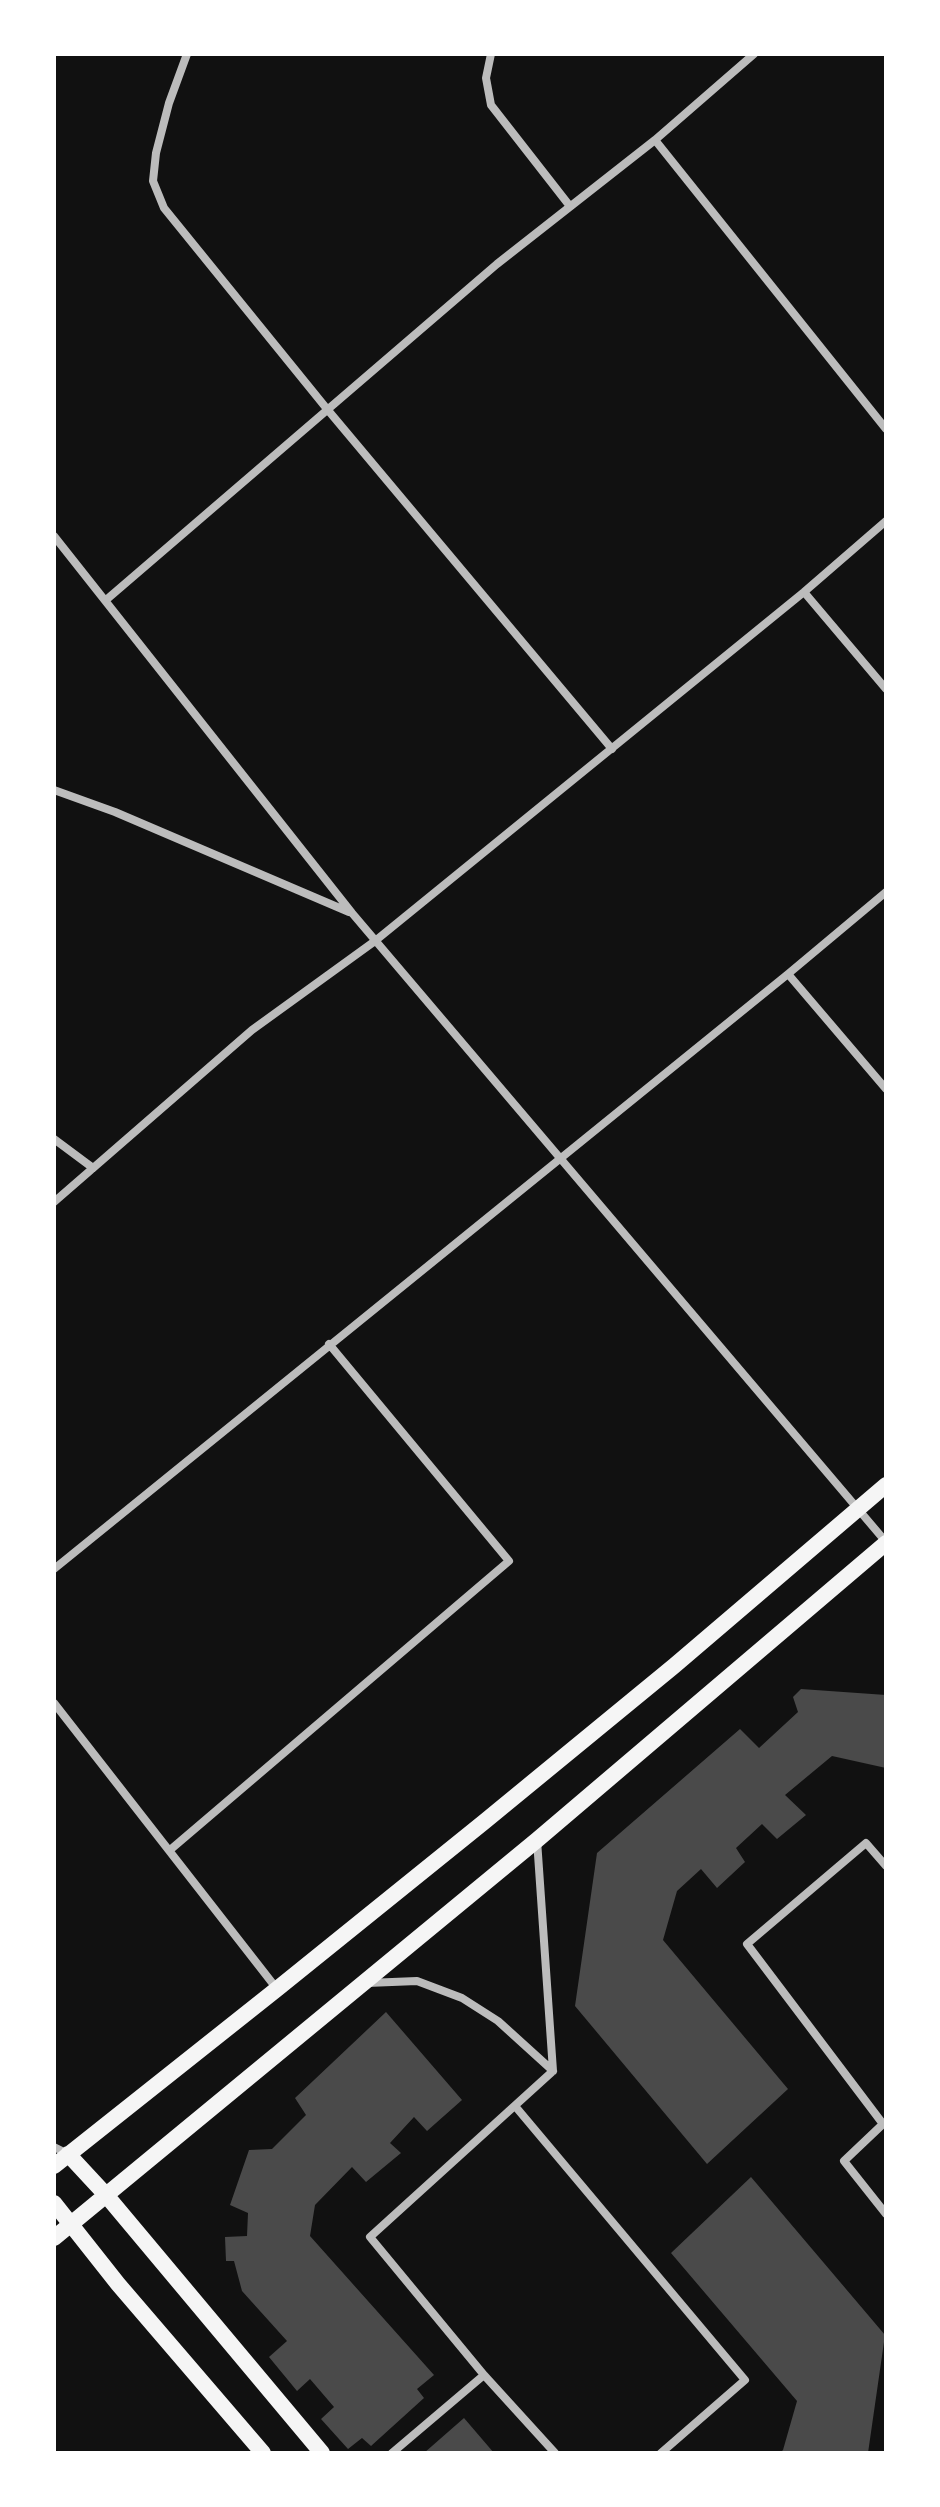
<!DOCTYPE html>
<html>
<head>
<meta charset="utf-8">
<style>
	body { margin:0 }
	#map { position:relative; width:940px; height:2507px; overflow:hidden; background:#111; font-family:"Nunito Sans",sans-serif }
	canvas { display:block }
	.frame { position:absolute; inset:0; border:56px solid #fff; pointer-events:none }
</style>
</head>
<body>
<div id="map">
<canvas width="940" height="2507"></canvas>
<div class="frame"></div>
</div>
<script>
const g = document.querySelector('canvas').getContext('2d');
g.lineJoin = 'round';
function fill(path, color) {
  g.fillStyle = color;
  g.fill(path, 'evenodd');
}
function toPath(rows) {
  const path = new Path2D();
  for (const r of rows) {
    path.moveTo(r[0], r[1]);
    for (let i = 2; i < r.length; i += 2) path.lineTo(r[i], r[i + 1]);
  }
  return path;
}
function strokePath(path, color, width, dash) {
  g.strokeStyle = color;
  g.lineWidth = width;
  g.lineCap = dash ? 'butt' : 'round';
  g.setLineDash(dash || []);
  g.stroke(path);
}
fill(toPath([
	[801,1689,886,1695,886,1768,832,1756,785,1795,806,1815,777,1839,762,1824,736,1848,745,1862,717,1888,701,1869,677,1891,663,1940,788,2089,707,2164,575,2006,597,1853,740,1729,759,1748,798,1712,793,1697],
	[386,2012,462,2100,427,2131,414,2117,390,2143,401,2153,366,2182,352,2167,315,2205,310,2236,434,2375,417,2389,424,2398,371,2446,362,2438,348,2449,321,2419,334,2407,310,2379,297,2391,269,2357,287,2341,242,2291,234,2261,226,2261,225,2237,247,2236,248,2213,230,2205,249,2150,272,2149,306,2115,295,2098],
	[751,2177,885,2335,868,2453,780,2453,783,2450,797,2401,671,2253],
	[464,2418,494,2453,424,2453]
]), '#4a4a4a');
strokePath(toPath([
	[187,54,169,103,156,153,153,181,164,208,327,409,612,749],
	[491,54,486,78,491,105,569,205],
	[655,140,886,429],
	[54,536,352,913,886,1542],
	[804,592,886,689],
	[106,600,497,264,655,140,754,54],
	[54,790,115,812,349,912],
	[788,974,886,1089],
	[54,1139,93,1168],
	[54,1202,252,1030,375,941,804,592,886,521],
	[54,1569,788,974,886,892],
	[54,1703,277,1989],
	[537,1840,553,2071],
	[170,1850,509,1561,329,1344],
	[886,1866,866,1843,747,1944,883,2124,844,2161,886,2214],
	[367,1983,417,1981,462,1998,498,2021,552,2070],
	[515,2106,745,2380,661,2453],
	[54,2147,68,2154],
	[484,2375,555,2453],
	[392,2453,484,2375,370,2237,553,2071]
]), '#bcbcbc', 8);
strokePath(toPath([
	[68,2154,106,2195,322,2453],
	[54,2166,277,1989,484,1822,674,1666,886,1485],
	[54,2203,118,2284,263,2453],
	[54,2238,537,1840,886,1543]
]), '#f5f5f5', 16);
</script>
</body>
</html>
